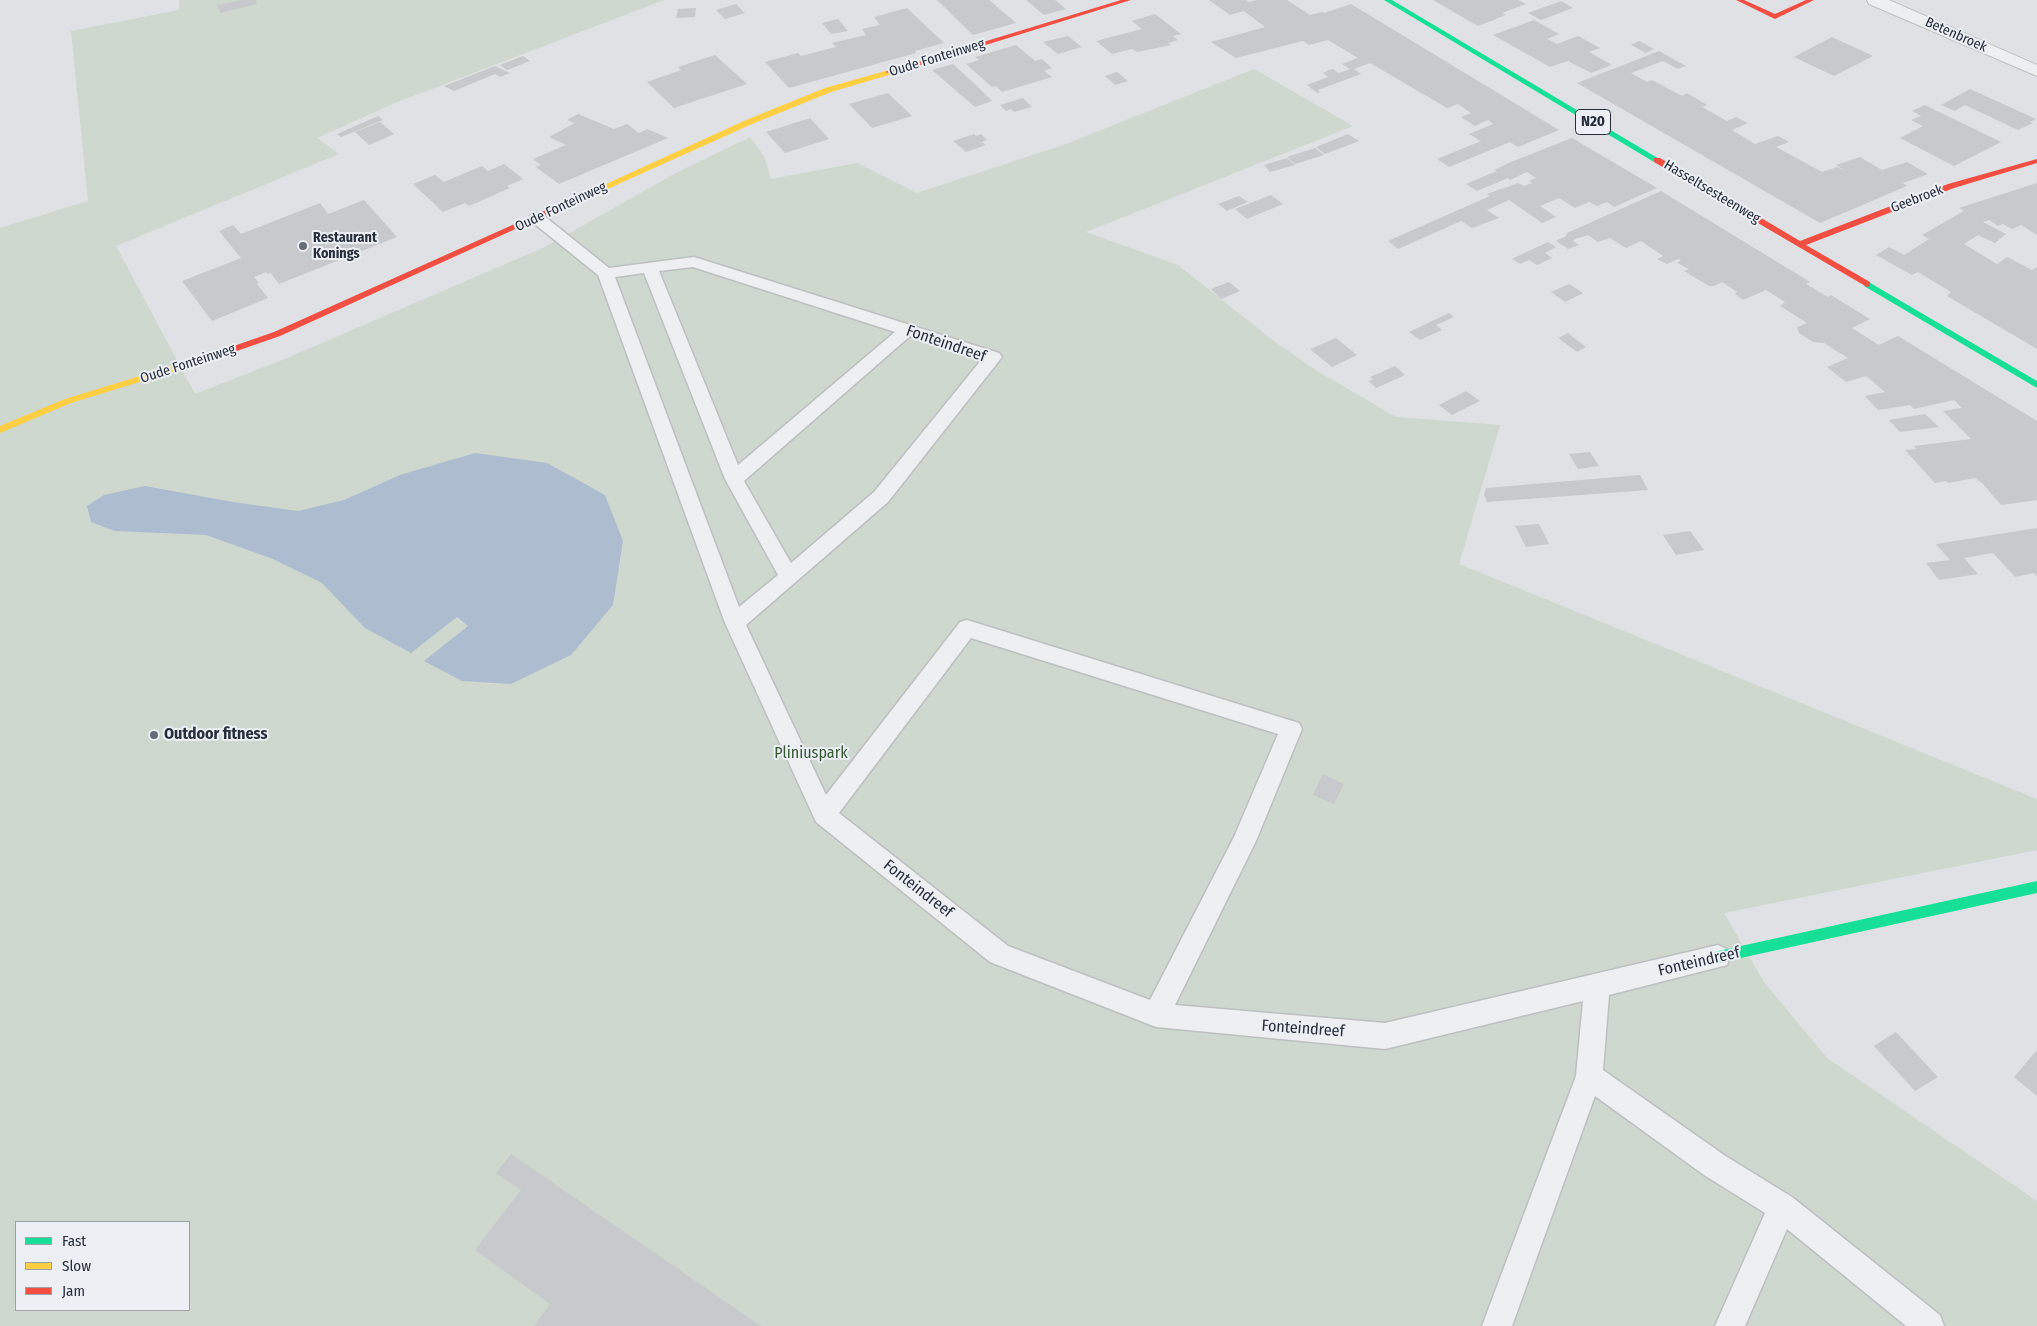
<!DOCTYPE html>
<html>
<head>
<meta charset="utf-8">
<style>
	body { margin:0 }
	#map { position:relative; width:2037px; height:1326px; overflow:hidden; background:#dfe1e4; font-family:"Fira Sans Condensed",sans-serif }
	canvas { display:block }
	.legend { position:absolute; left:15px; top:1221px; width:175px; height:90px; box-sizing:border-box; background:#eceff4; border:1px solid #9da2aa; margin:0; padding:6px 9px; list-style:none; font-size:15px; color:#272e3c }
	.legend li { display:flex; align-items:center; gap:10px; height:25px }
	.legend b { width:25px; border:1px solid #9da2aa }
</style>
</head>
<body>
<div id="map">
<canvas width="2037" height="1326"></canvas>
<ul class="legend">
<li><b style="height:6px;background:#16e098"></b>Fast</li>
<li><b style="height:6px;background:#ffcf43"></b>Slow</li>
<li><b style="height:6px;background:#f24e42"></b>Jam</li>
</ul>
</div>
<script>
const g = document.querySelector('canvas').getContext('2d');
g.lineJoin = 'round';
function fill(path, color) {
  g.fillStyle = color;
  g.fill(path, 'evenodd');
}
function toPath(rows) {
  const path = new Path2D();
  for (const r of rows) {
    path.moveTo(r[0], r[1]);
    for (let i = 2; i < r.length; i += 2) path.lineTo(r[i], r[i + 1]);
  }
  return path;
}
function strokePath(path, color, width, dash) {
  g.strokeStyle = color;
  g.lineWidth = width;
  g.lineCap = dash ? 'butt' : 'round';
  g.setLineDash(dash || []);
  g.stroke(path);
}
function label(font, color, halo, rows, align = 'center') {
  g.font = font + ' "Fira Sans Condensed",sans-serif';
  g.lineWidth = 4;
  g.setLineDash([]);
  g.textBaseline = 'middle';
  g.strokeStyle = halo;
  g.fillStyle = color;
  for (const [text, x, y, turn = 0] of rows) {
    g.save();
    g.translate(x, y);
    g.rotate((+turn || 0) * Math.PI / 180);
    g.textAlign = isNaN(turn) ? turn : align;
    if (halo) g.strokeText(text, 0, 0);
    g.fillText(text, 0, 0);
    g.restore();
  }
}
fill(toPath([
	[179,0,664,0,395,103,317,138,339,154,116,246,195,394,287,358,545,247,674,174,750,137,764,156,771,179,857,163,917,193,1066,144,1254,69,1353,126,1086,232,1178,265,1275,342,1319,372,1396,417,1500,425,1459,564,2037,799,2037,850,1724,913,1764,982,1827,1058,2037,1201,2037,1326,0,1326,0,228,88,201,71,31,179,10],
	[16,1222,189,1222,189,1310,16,1310]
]), '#cfd8cf');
fill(toPath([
	[475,453,547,463,605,495,623,541,613,605,571,655,511,684,462,681,424,661,468,626,457,617,411,653,365,628,322,583,273,559,206,535,115,531,91,522,87,506,104,495,145,486,233,502,298,511,344,500,400,475]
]), '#adbccf');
fill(toPath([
	[242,0,256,0,257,4,220,13,217,5],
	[937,0,989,0,1016,23,973,35],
	[1026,0,1055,0,1066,9,1044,15],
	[1209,0,1246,0,1249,2,1257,0,1287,0,1310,15,1322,12,1324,13,1351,4,1559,130,1518,147,1510,142,1449,167,1437,159,1481,141,1469,134,1493,124,1488,120,1475,126,1461,117,1471,113,1458,104,1447,108,1370,63,1354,69,1361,74,1318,90,1320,92,1317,93,1307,85,1328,77,1323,73,1329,70,1333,69,1339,73,1350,69,1342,64,1358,58,1328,40,1309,45,1303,41,1236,58,1211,42,1265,27,1244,11,1230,15],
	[1433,0,1518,0,1526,4,1502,13,1506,15,1478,26],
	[1561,1,1573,8,1541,20,1528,13],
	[736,4,745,13,725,19,716,10],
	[696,8,695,17,676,18,678,9],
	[907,8,944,43,915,51,916,53,789,88,765,62,798,53,801,56,836,47,832,43,866,35,862,29,880,25,874,17],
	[1155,14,1181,34,1173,36,1178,40,1168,43,1171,45,1137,52,1132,49,1112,54,1096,41,1142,29,1132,21],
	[838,19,848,31,831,34,822,23],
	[1534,20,1559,34,1547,39,1557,44,1578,36,1600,48,1589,52,1612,65,1591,73,1568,61,1550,67,1493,35],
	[1068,36,1082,47,1058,54,1043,42],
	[1832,37,1873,56,1834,76,1794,57],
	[1639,41,1654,49,1646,53,1631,45],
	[1016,45,1035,61,1042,59,1052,68,1044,71,1052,77,1002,92,996,86,992,87,966,64,979,60,975,57],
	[1659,51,1686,66,1678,69,1663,61,1631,73,1647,82,1652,80,1682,96,1687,93,1707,105,1702,107,1727,121,1736,117,1748,123,1732,130,1755,144,1778,136,1789,142,1776,147,1822,172,1837,167,1846,171,1836,165,1860,157,1882,170,1907,162,1928,174,1903,183,1907,186,1820,223,1577,83],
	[715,55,747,84,674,108,647,82,681,70,678,67],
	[523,56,530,61,507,70,500,65],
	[953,64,979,88,992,101,975,107,932,70],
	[495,66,510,73,500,77,495,74,454,91,444,86],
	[1117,72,1128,81,1115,85,1105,76],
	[1970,89,2036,119,2030,122,2033,123,2018,130,1965,105,1955,111,1941,105],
	[888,93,912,116,872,128,849,104],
	[1023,98,1032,107,1014,112,1011,109,1006,111,1000,105],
	[1925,105,2001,142,1954,166,1900,138,1923,126,1911,120,1921,116,1912,111],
	[578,114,614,129,627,124,639,133,647,129,668,138,559,184,536,167,541,165,533,159,566,145,549,137,575,123,567,120],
	[378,116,383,120,341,137,337,134],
	[810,118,829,139,785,153,766,132],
	[380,122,394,134,369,145,355,132],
	[974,134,976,136,981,134,987,140,982,142,986,145,966,152,953,141],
	[1348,134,1359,141,1325,154,1316,147],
	[1572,138,1657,188,1614,207,1607,202,1597,206,1589,202,1575,208,1559,198,1540,206,1556,217,1542,223,1509,200,1487,210,1499,218,1472,228,1461,221,1398,249,1388,241,1490,196,1487,194,1518,183,1524,186,1532,183,1529,181,1536,178,1527,172,1510,180,1508,178,1477,191,1466,184,1497,171,1494,170,1511,162],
	[1315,148,1324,155,1295,164,1287,157],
	[1287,158,1295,165,1270,172,1264,165],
	[504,164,523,179,507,186,510,188,469,206,465,203,443,212,413,184,435,175,444,182,482,166,488,171],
	[2037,183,2037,235,2021,225,2012,229,2003,224,1998,226,1989,220,1983,222,2006,234,1995,243,1978,235,1964,244,1997,264,2007,257,2032,270,2037,267,2037,349,1947,296,1951,292,1918,272,1912,275,1876,255,1889,247,1904,255,1929,239,1922,235,1964,211,1959,208],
	[1661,191,1810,282,1806,284,1828,297,1831,295,1870,319,1852,328,1879,345,1898,336,2037,421,2037,500,2001,505,1983,484,1975,478,1948,483,1946,481,1935,483,1905,450,1917,449,1914,446,1971,439,1943,411,1962,408,1954,400,1914,409,1910,405,1878,410,1865,396,1885,392,1866,376,1846,382,1827,367,1848,358,1824,343,1813,342,1799,333,1797,327,1807,323,1780,306,1785,302,1766,290,1743,300,1735,294,1737,292,1722,282,1714,286,1709,286,1684,271,1689,269,1677,263,1681,260,1678,259,1667,264,1657,259,1663,256,1641,241,1626,248,1610,238,1598,242,1588,235,1575,239,1573,241,1579,245,1568,249,1556,241,1566,236,1567,233],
	[1271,195,1283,204,1247,219,1235,209],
	[1239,196,1248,202,1227,211,1218,204],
	[364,200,397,237,279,284,271,273,268,274,266,272,254,277,259,283,257,284,268,298,212,321,182,281,241,258,219,231,233,225,241,234,320,203,328,214],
	[1548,242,1556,247,1545,253,1552,258,1537,265,1529,260,1520,264,1512,259],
	[1229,282,1240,291,1221,299,1211,289],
	[1569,284,1583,293,1565,302,1551,292],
	[1449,313,1454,317,1436,325,1442,330,1420,340,1409,332],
	[1568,333,1586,347,1577,352,1558,338],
	[1336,338,1357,355,1332,367,1310,349],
	[1395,366,1405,375,1376,388,1369,381,1373,379,1370,377],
	[1466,391,1480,401,1452,415,1439,405],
	[1925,414,1939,427,1900,432,1889,420],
	[1590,452,1599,466,1578,469,1569,454],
	[1640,475,1648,490,1487,502,1484,495,1486,488],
	[1539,524,1549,544,1526,547,1515,526],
	[2037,528,2037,576,2034,573,2015,577,1993,553,1964,558,1978,574,1939,580,1926,563,1950,560,1936,544],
	[1690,531,1704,550,1676,555,1663,535],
	[1323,774,1344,784,1334,804,1313,795],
	[1896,1032,1938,1077,1915,1091,1874,1046],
	[2037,1050,2037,1096,2014,1077],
	[511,1154,761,1326,534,1326,550,1304,475,1250,521,1190,496,1173]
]), '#c7c9cc');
const lane = toPath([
	[537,213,543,215,609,268,694,257,999,353,1002,357,888,502,746,625,826,795,960,622,967,620,1299,723,1302,729,1256,841,1175,1005,1385,1023,1718,945,1727,949,1730,957,1727,965,1609,995,1603,1070,1724,1155,1792,1197,1940,1315,1944,1326,1906,1326,1787,1229,1745,1326,1715,1326,1765,1213,1704,1175,1595,1096,1512,1326,1482,1326,1576,1076,1583,1001,1385,1049,1156,1027,990,962,816,822,725,623,598,275,531,221,529,218,531,215,537,213],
	[693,267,895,332,738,465,659,271,693,267],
	[644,273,725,479,778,575,739,607,615,277,644,273],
	[910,336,982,359,874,492,791,563,744,481,910,336],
	[971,638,1278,734,1234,837,1150,1000,1008,946,839,813,971,638]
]);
const street = toPath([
	[1867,0,1889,0,2037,65,2037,76,1869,4,1867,0]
]);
strokePath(lane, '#bdbfc2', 3);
strokePath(street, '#bdbfc2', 2);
fill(lane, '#eeeff1');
fill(street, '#eeeff1');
fill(toPath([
	[1384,0,1392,0,1661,160,1654,162,1384,0],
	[1867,281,2037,381,2037,388,1864,286,1864,282,1867,281],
	[2037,881,2037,893,1718,963,1713,961,1711,957,1713,953,1718,951,2037,881]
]), '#16e098');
fill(toPath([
	[889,70,892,70,892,74,831,92,752,124,554,213,547,211,746,120,825,88,889,70],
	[202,357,207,360,205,362,71,403,0,433,0,426,65,399,202,357]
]), '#ffcf43');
fill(toPath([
	[1121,0,1131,0,892,74,885,72,1121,0],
	[1736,0,1744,0,1775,14,1806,0,1814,0,1775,19,1736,0],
	[1654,158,1660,158,1800,241,1948,184,2037,159,2037,163,1954,188,1806,245,1870,282,1870,286,1867,287,1654,162,1654,158],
	[548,209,555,211,280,336,205,362,199,362,197,360,199,358,274,332,548,209]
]), '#f24e42');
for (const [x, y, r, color] of [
	[303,246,5,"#676d77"],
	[154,735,5,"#676d77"]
]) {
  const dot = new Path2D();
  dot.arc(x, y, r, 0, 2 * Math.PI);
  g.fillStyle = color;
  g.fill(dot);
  strokePath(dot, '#eceff4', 2);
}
label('14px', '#272e3c', '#eceff4', [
	["Betenbroek",1956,35,24],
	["Oude Fonteinweg",937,58,-17],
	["Hasseltsesteenweg",1712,192,31],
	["Geebroek",1917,199,-21],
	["Oude Fonteinweg",561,207,-25],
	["Oude Fonteinweg",188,364,-18]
]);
label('bold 14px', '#272e3c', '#eceff4', [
	["Restaurant",313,238],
	["Konings",313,254]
], 'left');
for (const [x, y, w] of [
	[1593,122,35]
]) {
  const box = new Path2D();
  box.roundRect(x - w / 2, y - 12.5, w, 25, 4);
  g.fillStyle = '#eceff4';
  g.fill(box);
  strokePath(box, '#272e3c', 1);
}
label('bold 15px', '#272e3c', null, [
	["N20",1593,122]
]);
label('16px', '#272e3c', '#eceff4', [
	["Fonteindreef",946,344,19],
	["Fonteindreef",918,889,38],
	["Fonteindreef",1699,962,-13],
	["Fonteindreef",1303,1029,4]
]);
label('bold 16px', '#272e3c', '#eceff4', [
	["Outdoor fitness",164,735]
], 'left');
label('16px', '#3a5835', '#eceff4', [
	["Pliniuspark",811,754]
]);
</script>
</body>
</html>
